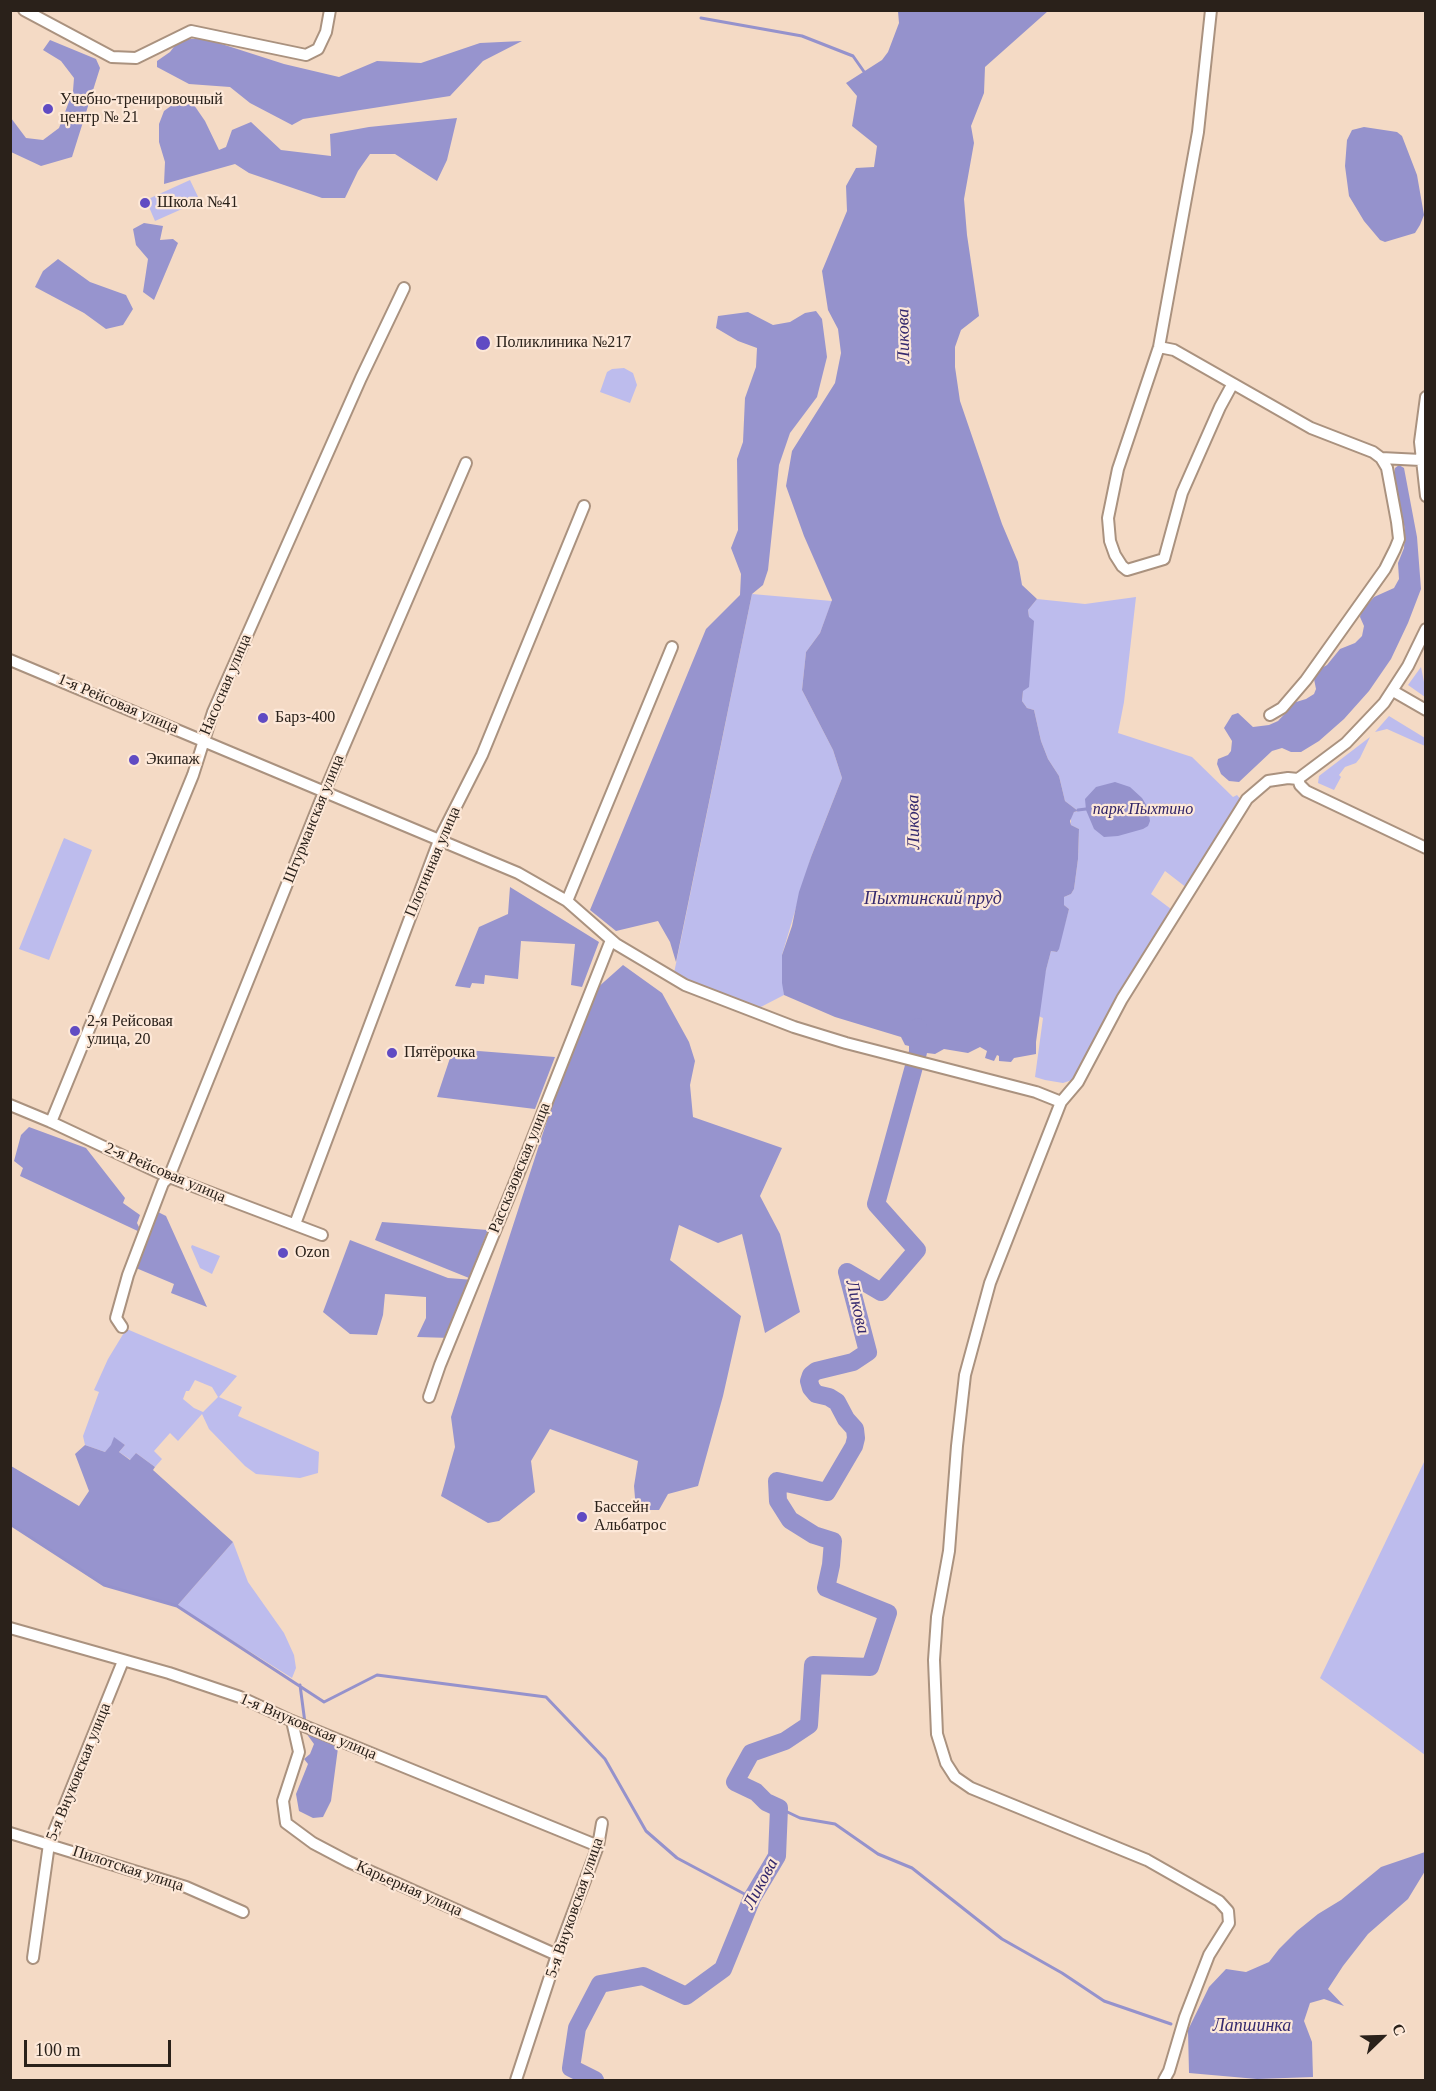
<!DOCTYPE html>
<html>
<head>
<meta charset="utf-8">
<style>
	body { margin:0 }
	#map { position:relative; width:1436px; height:2091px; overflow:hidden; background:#f4dac5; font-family:"Times New Roman",serif }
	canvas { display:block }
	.frame { position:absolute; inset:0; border:12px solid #2a211a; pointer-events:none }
	.north { position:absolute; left:1352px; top:2007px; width:60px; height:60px; -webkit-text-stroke:4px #fde8d8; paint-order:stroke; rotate:67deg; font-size:16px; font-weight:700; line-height:24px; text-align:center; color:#2a211a }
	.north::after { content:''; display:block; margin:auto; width:21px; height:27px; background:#2a211a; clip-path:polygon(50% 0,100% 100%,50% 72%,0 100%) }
	.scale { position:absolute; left:24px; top:2040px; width:147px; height:27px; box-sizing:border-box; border:3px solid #2a211a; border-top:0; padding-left:8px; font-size:18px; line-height:21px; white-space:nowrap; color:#2a211a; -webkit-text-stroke:4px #fde8d8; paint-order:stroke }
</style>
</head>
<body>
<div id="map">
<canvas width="1436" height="2091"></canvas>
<div class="frame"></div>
<div class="north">С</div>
<div class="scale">100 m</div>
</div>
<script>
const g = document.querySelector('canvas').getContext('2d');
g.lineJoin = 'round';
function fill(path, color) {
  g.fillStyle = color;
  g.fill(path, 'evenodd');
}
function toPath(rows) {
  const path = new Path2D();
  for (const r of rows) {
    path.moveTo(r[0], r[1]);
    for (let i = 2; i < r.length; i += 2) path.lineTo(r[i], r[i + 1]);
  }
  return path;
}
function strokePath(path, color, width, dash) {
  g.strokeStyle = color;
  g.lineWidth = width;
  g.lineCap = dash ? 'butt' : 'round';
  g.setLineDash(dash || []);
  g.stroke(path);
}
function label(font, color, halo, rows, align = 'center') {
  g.font = font + ' "Times New Roman",serif';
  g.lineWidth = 4.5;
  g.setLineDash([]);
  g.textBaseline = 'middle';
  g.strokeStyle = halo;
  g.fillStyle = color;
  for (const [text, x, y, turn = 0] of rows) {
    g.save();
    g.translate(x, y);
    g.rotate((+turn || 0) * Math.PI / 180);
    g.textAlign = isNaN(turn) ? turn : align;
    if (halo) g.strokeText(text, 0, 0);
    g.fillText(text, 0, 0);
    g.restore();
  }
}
fill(toPath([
	[190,180,200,201,155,221,146,200],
	[624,368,633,373,637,385,630,403,600,392,607,372,612,369],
	[752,594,832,601,820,633,806,652,802,690,833,750,842,778,811,857,782,955,784,995,753,1011,673,978],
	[1136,597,1124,702,1118,733,1192,757,1233,797,1237,795,1243,802,1187,888,1165,871,1151,894,1171,909,1072,1080,1063,1083,1045,1080,1035,1077,1043,1018,1034,1014,1051,951,1057,952,1069,909,1064,905,1064,897,1071,894,1074,889,1078,859,1079,829,1071,825,1071,817,1074,812,1078,811,1065,801,1059,776,1048,759,1041,741,1034,710,1027,708,1022,701,1029,618,1028,610,1037,599,1085,604],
	[1421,667,1425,687,1425,697,1408,685],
	[1389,716,1425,738,1425,746,1387,729,1375,732],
	[1370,737,1360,758,1356,763,1345,767,1339,775,1341,777,1334,790,1318,783,1319,776],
	[64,838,92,850,49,960,19,949],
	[192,1245,220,1256,212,1274,200,1268,191,1247],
	[122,1327,237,1376,219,1397,242,1407,238,1416,319,1452,318,1473,300,1478,256,1474,245,1466,209,1429,202,1414,178,1441,170,1433,154,1451,162,1459,155,1467,136,1453,131,1460,119,1452,125,1445,114,1438,112,1445,105,1452,85,1445,83,1436,99,1392,94,1390,108,1359,125,1331],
	[195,1380,212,1387,218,1397,203,1412,194,1408,183,1399,186,1391,189,1391],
	[1425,1460,1426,1755,1425,1755,1320,1678],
	[233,1542,248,1582,284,1633,294,1655,296,1668,292,1678,177,1606]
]), '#bdbced');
fill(toPath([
	[203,38,284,64,339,77,377,61,421,63,480,43,522,41,483,61,450,96,303,119,292,125,250,103,230,87,189,84,157,67,157,61,170,52,179,40],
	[50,40,96,59,100,68,72,157,41,166,11,152,11,118,26,138,43,140,59,128,73,91,74,78,61,61,43,50],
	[175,103,194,105,205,121,219,150,226,147,232,130,251,122,281,150,331,156,330,134,369,127,457,118,447,160,437,181,395,154,370,154,358,171,345,198,322,198,249,173,235,164,164,184,165,162,159,142,159,124,164,111],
	[144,223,163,226,160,240,173,239,178,243,154,300,143,292,148,259,136,245,133,229],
	[58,259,90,282,126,295,133,309,123,325,106,329,84,313,35,287,43,271],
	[816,311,822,319,827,357,817,397,790,433,779,465,768,570,763,585,752,594,676,962,670,942,658,921,616,931,590,910,706,629,740,595,741,574,731,548,738,530,737,459,743,442,745,398,756,367,757,348,738,341,716,328,718,316,748,312,773,325,790,322,805,313],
	[1399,465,1404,468,1417,537,1421,589,1408,623,1391,659,1369,691,1344,719,1319,741,1301,752,1291,752,1282,748,1272,751,1239,782,1229,781,1221,774,1217,764,1218,759,1228,755,1231,751,1232,741,1224,728,1232,715,1238,713,1253,727,1269,725,1278,721,1296,702,1306,699,1314,694,1316,689,1314,679,1318,670,1327,665,1340,649,1355,643,1362,636,1364,626,1360,617,1361,612,1374,597,1394,588,1399,579,1398,563,1404,548,1405,530,1394,473,1395,468],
	[510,887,599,942,582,987,571,985,575,944,521,941,518,979,485,975,484,984,472,983,470,988,455,986,479,927,508,914],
	[623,965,662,993,689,1042,695,1061,690,1085,693,1117,782,1148,760,1196,780,1234,800,1312,765,1333,742,1234,718,1243,679,1225,670,1260,741,1316,723,1396,698,1486,668,1494,659,1510,636,1510,634,1486,638,1461,550,1429,531,1461,535,1492,499,1521,488,1523,441,1496,455,1447,451,1417,587,997],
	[453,1049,555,1057,535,1109,437,1097],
	[29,1127,86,1148,125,1198,123,1203,140,1215,137,1223,142,1233,20,1176,23,1168,14,1161,21,1135],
	[158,1212,166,1216,207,1307,171,1293,174,1284,136,1268],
	[382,1222,488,1230,469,1278,375,1240],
	[350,1240,448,1278,474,1280,451,1338,417,1337,426,1318,426,1297,385,1294,383,1315,377,1335,350,1334,323,1312],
	[114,1437,125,1445,119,1452,130,1460,136,1453,155,1467,153,1470,233,1542,177,1606,104,1585,11,1524,11,1466,79,1506,89,1491,75,1454,85,1445,105,1452,111,1445]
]), '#9794ce');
fill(toPath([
	[898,11,1048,11,985,67,984,93,971,126,974,143,964,199,967,235,979,316,961,330,955,347,955,367,960,401,1002,524,1018,562,1022,585,1037,599,1028,610,1029,617,1034,621,1029,687,1023,691,1022,701,1027,708,1034,710,1041,741,1048,759,1059,776,1065,801,1078,811,1074,812,1070,821,1071,825,1079,829,1078,859,1074,889,1071,894,1064,897,1064,905,1069,909,1059,949,1057,952,1051,951,1046,970,1036,1042,1036,1054,1014,1058,1011,1062,999,1061,999,1056,997,1055,994,1061,985,1058,987,1051,980,1047,968,1053,944,1049,935,1054,918,1052,914,1050,913,1047,905,1045,901,1037,835,1017,784,995,782,983,782,955,792,926,799,892,811,857,842,778,833,750,802,690,806,652,820,633,832,600,804,536,786,486,792,451,835,383,841,353,838,329,828,310,822,271,847,211,846,186,856,168,874,167,877,146,852,126,857,96,846,83,882,60,888,52,899,23],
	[1364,127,1397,132,1402,136,1417,175,1424,215,1420,225,1415,233,1385,242,1380,240,1364,221,1349,196,1345,166,1347,140,1352,130],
	[1115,782,1130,787,1142,798,1148,808,1150,821,1148,826,1143,829,1118,836,1104,837,1094,829,1086,810,1085,799,1096,787],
	[306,1733,318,1735,338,1748,331,1801,323,1817,313,1818,299,1811,296,1794,308,1764,304,1759,310,1754,314,1744],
	[1425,1852,1425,1871,1408,1899,1368,1934,1343,1966,1328,1989,1344,2006,1324,1999,1310,2003,1304,2021,1312,2042,1313,2077,1257,2079,1189,2073,1188,2030,1209,1987,1226,1969,1246,1972,1269,1962,1279,1949,1297,1931,1318,1914,1341,1900,1381,1867]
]), '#9592cc');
strokePath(toPath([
	[701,18,802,36,853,56,867,76],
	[1078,810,1086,809],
	[10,1524,104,1585,177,1606,324,1702,377,1675,546,1697,605,1759,646,1831,677,1858,752,1898],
	[300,1685,305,1723],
	[779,1808,800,1818,835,1824,878,1854,912,1868,1002,1939,1062,1973,1104,2001,1171,2024]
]), '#9592cc', 3);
strokePath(toPath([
	[595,2080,571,2068,577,2028,600,1984,643,1976,686,1996,723,1969,752,1898,777,1856,779,1808,766,1802,756,1792,735,1782,751,1753,785,1741,809,1725,813,1665,870,1667,888,1613,826,1588,831,1565,833,1541,814,1535,790,1520,778,1501,777,1481,827,1492,854,1446,856,1438,855,1429,846,1419,837,1402,829,1397,816,1394,811,1388,809,1381,811,1375,816,1371,853,1362,868,1352,847,1272,881,1292,917,1250,876,1204,918,1052,918,1027]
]), '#9592cc', 18);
const street = toPath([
	[24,10,112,57,136,58,191,31,306,55,318,49,326,32,330,10],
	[1211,10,1198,132,1159,347,1118,469,1108,518,1110,541,1115,555,1122,566,1127,570,1164,559,1182,493,1220,407,1232,385],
	[1159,347,1174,350,1311,428,1373,452,1381,458,1387,468,1397,522,1399,539,1395,549,1385,569,1306,680,1282,708,1270,715],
	[1426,397,1420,442,1426,496],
	[1381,458,1421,460],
	[10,660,518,873,567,901,616,944,685,985,794,1027,846,1043,1036,1092,1061,1102],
	[1393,691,1426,710],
	[1298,779,1346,743,1384,703,1408,666,1426,629],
	[1298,779,1300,785,1306,791,1426,848],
	[567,901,672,647],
	[10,1105,51,1122,164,1175,322,1235],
	[51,1122,193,775,213,712,361,378,404,288],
	[295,1224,440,838,482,755,584,506],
	[122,1327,116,1318,128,1275,163,1183,169,1177,320,802,466,463],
	[429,1397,440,1365,522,1165,611,940],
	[10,1628,169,1673,240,1697,292,1721,598,1846],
	[292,1721,299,1752,283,1801,286,1823,313,1843,349,1862,557,1955],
	[10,1833,186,1887,243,1912],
	[33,1958,49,1844,123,1661],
	[516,2080,557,1955,598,1846,602,1823],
	[1164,2080,1169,2071,1185,2017,1209,1955,1229,1923,1228,1911,1219,1901,1147,1860,971,1788,955,1777,946,1763,937,1734,934,1660,937,1617,949,1551,957,1446,965,1375,990,1283,1061,1102,1078,1082,1122,999,1247,799,1268,781,1288,778,1298,779]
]);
strokePath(street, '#aa927f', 14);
strokePath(street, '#fff', 10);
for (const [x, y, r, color] of [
	[48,109,6,"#604bc3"],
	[145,203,6,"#604bc3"],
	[483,343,8,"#604bc3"],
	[263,718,6,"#604bc3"],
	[134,760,6,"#604bc3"],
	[75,1031,6,"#604bc3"],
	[392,1053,6,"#604bc3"],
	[283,1253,6,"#604bc3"],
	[582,1517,6,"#604bc3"]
]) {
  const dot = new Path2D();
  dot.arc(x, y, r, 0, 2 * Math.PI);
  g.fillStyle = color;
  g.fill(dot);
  strokePath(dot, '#fde8d8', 2);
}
label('16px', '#2a211a', '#fde8d8', [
	["Учебно-тренировочный",60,100],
	["центр № 21",60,118],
	["Школа №41",157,203],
	["Поликлиника №217",496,343],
	["Барз-400",275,718],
	["Экипаж",146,760],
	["2-я Рейсовая",87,1022],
	["улица, 20",87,1040],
	["Пятёрочка",404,1053],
	["Ozon",295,1253],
	["Бассейн",594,1508],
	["Альбатрос",594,1526]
], 'left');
label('16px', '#2a211a', '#fde8d8', [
	["Насосная улица",226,685,-67],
	["1-я Рейсовая улица",118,704,23],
	["Штурманская улица",314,819,-68],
	["Плотинная улица",433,862,-67],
	["Рассказовская улица",520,1168,-68],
	["2-я Рейсовая улица",165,1173,23],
	["1-я Внуковская улица",308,1727,23],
	["5-я Внуковская улица",79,1772,-68],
	["Пилотская улица",128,1869,18],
	["Карьерная улица",409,1889,24],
	["5-я Внуковская улица",575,1908,-71]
]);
label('italic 16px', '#2f2367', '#fde8d8', [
	["парк Пыхтино",1143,810]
]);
label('italic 18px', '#35296e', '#fde8d8', [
	["Ликова",904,336,-91],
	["Ликова",914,822,-91],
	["Пыхтинский пруд",933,899],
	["Ликова",857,1307,77],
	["Ликова",761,1884,-62],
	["Лапшинка",1252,2026]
]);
</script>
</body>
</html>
